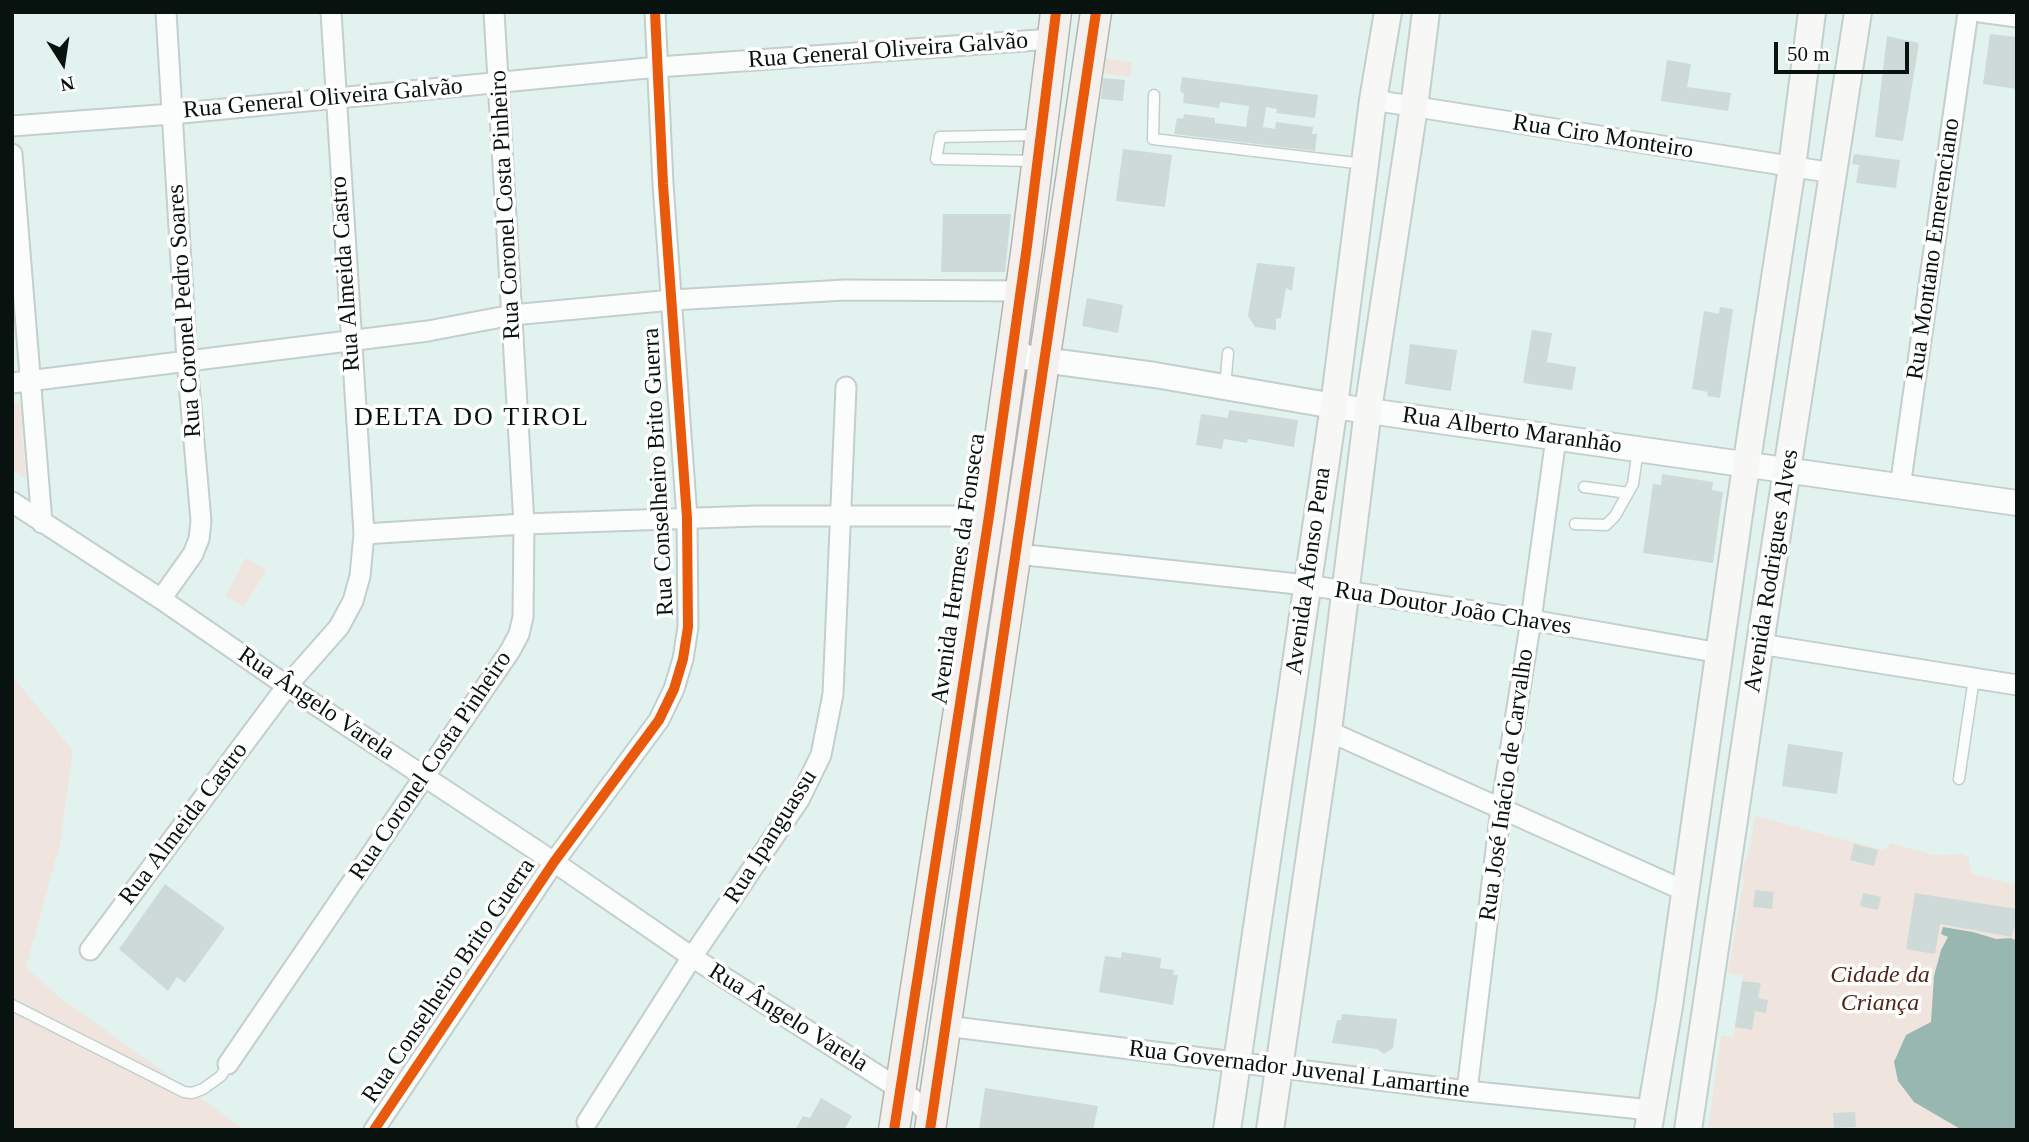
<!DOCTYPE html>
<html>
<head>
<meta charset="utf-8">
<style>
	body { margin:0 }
	#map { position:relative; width:2029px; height:1142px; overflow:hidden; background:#e2f3ef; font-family:Georgia,serif }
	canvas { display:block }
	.frame { position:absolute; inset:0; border:14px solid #081310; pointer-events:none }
	.north { position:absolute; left:28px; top:28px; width:70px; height:70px; -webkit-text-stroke:5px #fff; paint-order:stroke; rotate:168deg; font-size:19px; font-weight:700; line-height:28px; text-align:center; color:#081310 }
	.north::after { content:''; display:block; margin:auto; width:24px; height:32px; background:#081310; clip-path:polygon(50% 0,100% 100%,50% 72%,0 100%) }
	.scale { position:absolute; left:1774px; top:42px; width:135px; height:32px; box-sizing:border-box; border:4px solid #081310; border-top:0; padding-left:9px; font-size:21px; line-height:24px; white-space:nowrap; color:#081310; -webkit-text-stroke:5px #fff; paint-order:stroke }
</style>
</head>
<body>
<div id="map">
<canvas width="2029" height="1142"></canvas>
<div class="frame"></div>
<div class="north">N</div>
<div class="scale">50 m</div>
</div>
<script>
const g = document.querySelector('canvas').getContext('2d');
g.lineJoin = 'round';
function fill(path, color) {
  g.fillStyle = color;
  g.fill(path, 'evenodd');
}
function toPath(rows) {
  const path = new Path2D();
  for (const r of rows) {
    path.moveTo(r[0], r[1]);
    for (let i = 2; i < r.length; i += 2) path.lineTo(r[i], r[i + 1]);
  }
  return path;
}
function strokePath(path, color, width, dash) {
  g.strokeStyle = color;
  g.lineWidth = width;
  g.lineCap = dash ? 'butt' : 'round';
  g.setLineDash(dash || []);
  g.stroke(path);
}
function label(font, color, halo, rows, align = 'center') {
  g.font = font + ' Georgia,serif';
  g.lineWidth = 7;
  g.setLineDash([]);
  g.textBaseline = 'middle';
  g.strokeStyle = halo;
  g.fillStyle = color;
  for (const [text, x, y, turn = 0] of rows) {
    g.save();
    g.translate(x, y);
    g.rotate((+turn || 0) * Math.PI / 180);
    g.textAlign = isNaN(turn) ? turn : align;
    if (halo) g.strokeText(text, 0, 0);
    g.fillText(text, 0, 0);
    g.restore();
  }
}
fill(toPath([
	[1106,59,1132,62,1130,77,1104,74],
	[20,402,26,479,12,470,12,403],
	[246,558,267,570,244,606,225,597],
	[12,675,73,751,60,844,26,967,59,997,245,1130,12,1130],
	[1755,816,1884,850,1891,843,1933,855,1962,854,1969,857,1971,873,2017,885,2017,1130,1708,1130,1721,1035,1733,1037,1743,976,1728,973,1744,878,1742,874,1744,863,1748,858]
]), '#f0e5de');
fill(toPath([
	[1943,927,1973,932,1996,939,2011,938,2017,941,2017,1130,1962,1130,1914,1102,1898,1081,1894,1062,1906,1035,1931,1022,1934,976,1941,950,1948,937,1941,934]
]), '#97b7b0');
fill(toPath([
	[1990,34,2017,37,2017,89,1983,84],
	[1887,36,1919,43,1903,141,1875,137],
	[1667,60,1691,64,1687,87,1731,93,1728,111,1661,101],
	[1182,77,1318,95,1315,118,1276,113,1277,109,1266,107,1263,127,1275,129,1276,122,1313,127,1312,134,1317,134,1315,151,1174,134,1177,118,1183,119,1184,114,1215,118,1215,123,1246,127,1249,106,1220,102,1219,108,1183,103,1184,94,1180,91],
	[1103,78,1125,80,1123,101,1101,99],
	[1123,149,1172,155,1165,207,1116,201],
	[1854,154,1900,160,1896,188,1856,183,1859,165,1852,164],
	[943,214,1011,214,1005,272,941,272],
	[1257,263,1295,267,1292,291,1286,288,1281,318,1276,319,1276,330,1255,327,1248,316],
	[1087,298,1123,305,1118,333,1082,326],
	[1720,307,1733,309,1720,398,1707,396,1708,392,1692,389,1704,311,1719,314],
	[1532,330,1552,333,1547,362,1576,367,1572,390,1523,383],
	[1410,344,1457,350,1451,391,1405,384],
	[1229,410,1298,420,1294,447,1248,439,1247,443,1224,439,1222,449,1196,445,1201,414,1228,418],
	[1662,474,1713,482,1712,490,1723,492,1713,563,1643,553,1653,484,1661,485],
	[1788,744,1843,752,1837,794,1782,786],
	[1854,844,1878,850,1874,866,1850,860],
	[165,884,225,928,185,983,177,977,168,991,119,949],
	[1755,890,1774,892,1772,909,1753,907],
	[1863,893,1881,897,1878,910,1860,906],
	[1915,893,2017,909,2017,928,2014,927,2012,937,1940,924,1935,954,1906,949],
	[1122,952,1161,958,1160,968,1174,970,1173,975,1178,975,1173,1005,1099,992,1105,956,1121,958],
	[1742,981,1761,983,1758,998,1768,1000,1766,1013,1755,1011,1752,1030,1735,1027],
	[1342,1014,1397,1019,1393,1048,1384,1054,1377,1049,1332,1043,1337,1020,1341,1020],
	[985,1088,1098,1106,1093,1130,979,1130],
	[821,1098,852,1116,844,1130,795,1130,803,1116,810,1118],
	[1855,1112,1856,1127,1834,1128,1833,1113]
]), '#cddad7');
const service = toPath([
	[1154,95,1153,139,1364,164],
	[1034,161,936,159,940,137,1039,135],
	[1225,387,1228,353],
	[1584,487,1628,493],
	[1575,524,1606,525,1615,516,1633,484,1638,449],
	[1959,779,1974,678],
	[12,1005,184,1092,192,1093,203,1089,221,1076,228,1064]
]);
const minor = toPath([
	[1980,12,2017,17],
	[1373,100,1833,173],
	[12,126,172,114,658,67,1052,39],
	[12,154,42,523],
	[12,383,428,331,512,315,672,300,845,290,1021,291],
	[1900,487,1968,12],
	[12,502,161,599,287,686,554,862,692,957,901,1090,918,1103,932,1118],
	[364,534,524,524,756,516,989,516],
	[1017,554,1307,585,1531,620,1720,653],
	[161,599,193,554,199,539,201,521,187,361,166,12],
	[1760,644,2017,685],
	[1328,731,1685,891],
	[90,950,287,686,339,627,353,601,360,576,364,534,331,12],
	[946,1026,1467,1091,1651,1110],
	[228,1064,510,651,519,634,523,617,524,524,494,12],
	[1467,1091,1501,808,1531,620,1556,438],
	[587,1122,692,957,799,800,821,755,833,694,846,387],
	[374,1130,554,862,659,720,674,689,683,659,688,627,687,518,663,184,655,12]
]);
const tertiary = toPath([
	[1012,347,1025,357,1043,360,1155,375,1334,406,2017,503]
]);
const secondary = toPath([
	[1227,1130,1334,406,1373,100,1388,12],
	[1270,1130,1328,731,1368,410,1414,107,1426,12],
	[1648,1130,1669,1006,1741,500,1792,167,1812,12],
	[1688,1130,1760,644,1858,12]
]);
const primary = toPath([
	[894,1130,989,516,1027,246,1056,12],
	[930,1130,1096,12]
]);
strokePath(service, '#c2cfcc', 13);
strokePath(minor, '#c2cfcc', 23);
strokePath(tertiary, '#c2cfcc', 28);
strokePath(secondary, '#c2cfcc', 30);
strokePath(primary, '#b7b5b0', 33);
strokePath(service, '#fbfdfd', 10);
strokePath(minor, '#fbfdfd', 19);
strokePath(tertiary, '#fbfdfd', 24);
strokePath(secondary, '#f7f7f6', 26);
strokePath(primary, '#f4f0ee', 30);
strokePath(toPath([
	[374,1130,554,862,659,720,674,689,683,659,688,627,687,518,663,184,655,12],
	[894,1130,989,516,1027,246,1056,12],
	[930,1130,1096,12]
]), '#e8590c', 10);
label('24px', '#081310', '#fff', [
	["Rua General Oliveira Galvão",888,51,-4],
	["Rua General Oliveira Galvão",323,99,-5],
	["Rua Ciro Monteiro",1603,137,9],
	["Rua Coronel Costa Pinheiro",506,205,-93],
	["Rua Montano Emerenciano",1934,249,-82],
	["Rua Almeida Castro",346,274,-94],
	["Rua Coronel Pedro Soares",185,311,-94],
	["Rua Alberto Maranhão",1512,431,8],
	["Rua Conselheiro Brito Guerra",659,472,-93],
	["Avenida Hermes da Fonseca",959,569,-82],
	["Avenida Afonso Pena",1309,571,-82],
	["Avenida Rodrigues Alves",1772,571,-81],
	["Rua Doutor João Chaves",1453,609,9],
	["Rua Ângelo Varela",316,704,34],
	["Rua Coronel Costa Pinheiro",431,766,-56],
	["Rua José Inácio de Carvalho",1507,785,-82],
	["Rua Almeida Castro",184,824,-53],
	["Rua Ipanguassu",771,837,-58],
	["Rua Conselheiro Brito Guerra",449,981,-56],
	["Rua Ângelo Varela",788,1018,32],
	["Rua Governador Juvenal Lamartine",1299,1070,7]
]);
label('italic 24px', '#522416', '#fff', [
	["Cidade da",1880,976],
	["Criança",1880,1004]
]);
g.letterSpacing = '2px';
label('26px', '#081310', '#fff', [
	["DELTA DO TIROL",472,418]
]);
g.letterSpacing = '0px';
</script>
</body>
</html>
